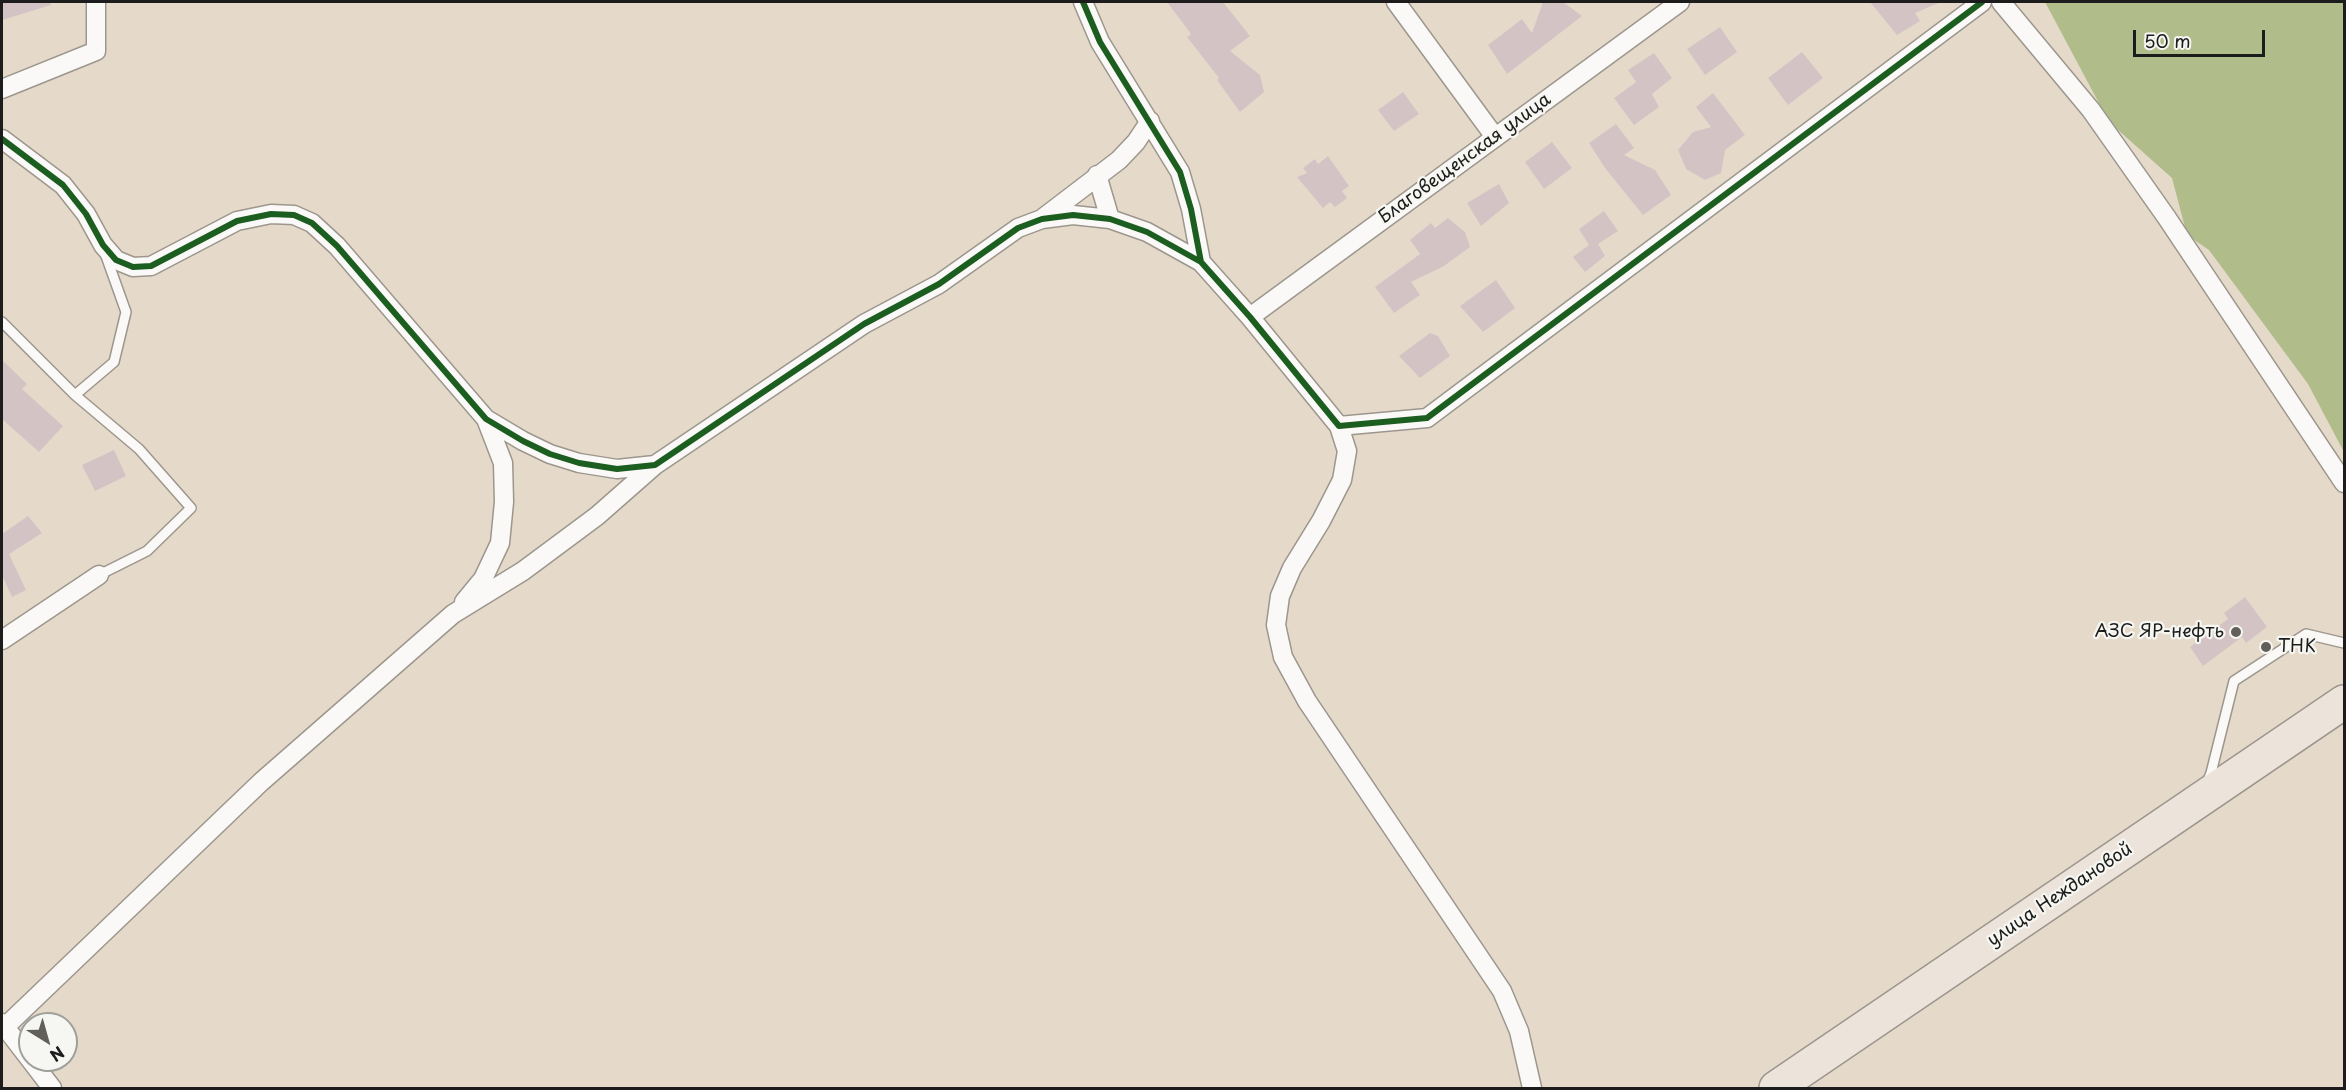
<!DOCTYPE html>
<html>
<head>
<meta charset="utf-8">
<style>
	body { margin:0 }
	#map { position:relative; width:2346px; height:1090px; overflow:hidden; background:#e5daca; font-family:"Playpen Sans",sans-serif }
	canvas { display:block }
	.frame { position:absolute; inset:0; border:3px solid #1c1c1c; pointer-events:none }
	.north { position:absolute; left:18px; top:1012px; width:60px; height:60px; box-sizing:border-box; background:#f6f6f2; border:2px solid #9f9f9c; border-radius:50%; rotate:143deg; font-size:16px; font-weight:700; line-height:24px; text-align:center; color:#1c1c1c }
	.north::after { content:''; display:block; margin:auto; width:21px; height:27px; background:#625e59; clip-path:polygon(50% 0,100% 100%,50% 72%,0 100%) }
	.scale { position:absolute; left:2133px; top:30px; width:132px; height:27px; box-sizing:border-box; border:3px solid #1c1c1c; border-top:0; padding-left:8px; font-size:18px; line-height:21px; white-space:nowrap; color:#1c1c1c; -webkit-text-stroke:4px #f6f6f2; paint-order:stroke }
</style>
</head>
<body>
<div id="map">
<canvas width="2346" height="1090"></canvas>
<div class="frame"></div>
<div class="north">N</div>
<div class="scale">50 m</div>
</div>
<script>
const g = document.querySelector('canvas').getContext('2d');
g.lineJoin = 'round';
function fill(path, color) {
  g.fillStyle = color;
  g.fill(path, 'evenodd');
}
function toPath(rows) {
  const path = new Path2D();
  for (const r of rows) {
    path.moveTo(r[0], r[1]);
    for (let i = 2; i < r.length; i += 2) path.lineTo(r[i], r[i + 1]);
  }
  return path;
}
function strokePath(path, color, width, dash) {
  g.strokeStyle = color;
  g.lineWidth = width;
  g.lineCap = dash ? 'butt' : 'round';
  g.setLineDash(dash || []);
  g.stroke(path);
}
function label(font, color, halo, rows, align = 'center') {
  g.font = font + ' "Playpen Sans",sans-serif';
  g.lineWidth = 4.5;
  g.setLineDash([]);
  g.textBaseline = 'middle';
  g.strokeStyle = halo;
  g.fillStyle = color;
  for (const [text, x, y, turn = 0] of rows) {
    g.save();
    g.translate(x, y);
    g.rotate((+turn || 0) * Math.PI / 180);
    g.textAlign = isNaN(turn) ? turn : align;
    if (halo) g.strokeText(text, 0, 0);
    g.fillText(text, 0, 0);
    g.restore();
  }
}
fill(toPath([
	[2045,2,2344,2,2344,452,2308,384,2209,250,2187,235,2172,178,2109,122]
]), '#b1bc8b');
fill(toPath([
	[2,2,50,2,51,5,2,20],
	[1167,2,1223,2,1250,36,1230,51,1260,75,1264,92,1240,112,1217,80,1219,78,1187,37,1191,34],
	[1543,2,1563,2,1582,16,1507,74,1488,45,1522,19,1532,33],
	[1870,2,1941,2,1915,13,1920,21,1897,35],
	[1720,27,1737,52,1705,75,1687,49],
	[1802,52,1823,78,1788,105,1768,78],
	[1654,53,1672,78,1652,94,1659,107,1634,125,1614,98,1636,82,1628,70],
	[1403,92,1419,114,1394,131,1378,110],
	[1713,93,1745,135,1725,150,1721,173,1705,180,1686,169,1678,150,1693,132,1711,127,1696,107],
	[1616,124,1634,148,1624,155,1655,170,1671,195,1643,215,1605,168,1589,143],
	[1552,142,1572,168,1544,189,1525,162],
	[1328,156,1349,186,1342,191,1347,198,1335,207,1330,202,1323,208,1297,177,1307,173,1303,168,1315,159,1318,164],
	[1499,184,1509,203,1481,226,1467,203],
	[1604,211,1618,231,1598,244,1605,256,1585,272,1573,257,1589,245,1579,229],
	[1448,218,1465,232,1470,247,1444,266,1411,282,1420,295,1394,313,1375,287,1420,254,1410,240,1431,223,1435,228],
	[1496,280,1515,308,1483,332,1460,306],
	[1430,333,1438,336,1450,356,1420,378,1399,356],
	[2,360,27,384,22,389,63,426,39,452,2,419],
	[114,450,126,476,95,491,82,465],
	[28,516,42,533,9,554,26,590,12,597,2,575,2,534],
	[2245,597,2267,627,2246,643,2242,637,2203,666,2190,647,2228,619,2224,613]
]), '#d4c3c5');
const lane = toPath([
	[2,322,75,395,114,362,126,312,106,256],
	[75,395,139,449,191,508,147,551,99,575],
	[2207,783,2211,773,2234,681,2306,634,2344,643]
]);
const street = toPath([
	[1083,2,1100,42,1180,172,1191,209,1201,262,1250,317,1339,426,1427,418,1982,2],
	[1396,2,1495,137],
	[2001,2,2091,110,2167,218,2344,483],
	[2,89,96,51,96,2],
	[2,139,63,185,86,214,103,245,116,260,133,267,151,266,237,221,271,214,294,215,312,223,337,246,486,419,523,441,550,454,579,463,617,469,655,465,864,324,939,284,1018,228,1042,219,1073,215,1110,219,1147,232,1201,262],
	[1097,175,1110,219],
	[1043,218,1119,160,1136,142,1150,121],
	[1250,317,1680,2],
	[1339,426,1347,451,1342,480,1321,521,1292,568,1280,596,1276,625,1283,657,1307,701,1502,991,1519,1031,1532,1088],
	[464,602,483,579,500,543,504,502,503,463,486,419],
	[2,640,99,575],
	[2,1023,52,1088],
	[5,1027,261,782,453,614,523,571,597,516,655,465]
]);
const highway = toPath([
	[1776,1088,2344,702]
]);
strokePath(lane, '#9c968d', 12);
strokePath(street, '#9c968d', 21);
strokePath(highway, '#9c968d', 36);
strokePath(lane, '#fbf9f7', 9);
strokePath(street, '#fbf9f7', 18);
strokePath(highway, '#ece3db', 33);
strokePath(toPath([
	[1083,2,1100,42,1180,172,1191,209,1201,262,1250,317,1339,426,1427,418,1982,2],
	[2,139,63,185,86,214,103,245,116,260,133,267,151,266,237,221,271,214,294,215,312,223,337,246,486,419,523,441,550,454,579,463,617,469,655,465,864,324,939,284,1018,228,1042,219,1073,215,1110,219,1147,232,1201,262]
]), '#1b5e20', 6);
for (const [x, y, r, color] of [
	[2236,632,6,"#625e59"],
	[2266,647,6,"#625e59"]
]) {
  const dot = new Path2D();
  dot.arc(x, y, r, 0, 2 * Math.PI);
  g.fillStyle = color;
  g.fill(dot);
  strokePath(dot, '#f6f6f2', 2);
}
label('18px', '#1c1c1c', '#f6f6f2', [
	["Благовещенская улица",1465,159,-36],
	["улица Неждановой",2060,895,-34]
]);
label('18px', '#1c1c1c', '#f6f6f2', [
	["АЗС ЯР-нефть",2224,632],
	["ТНК",2278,647,"left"]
], 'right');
</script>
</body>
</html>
